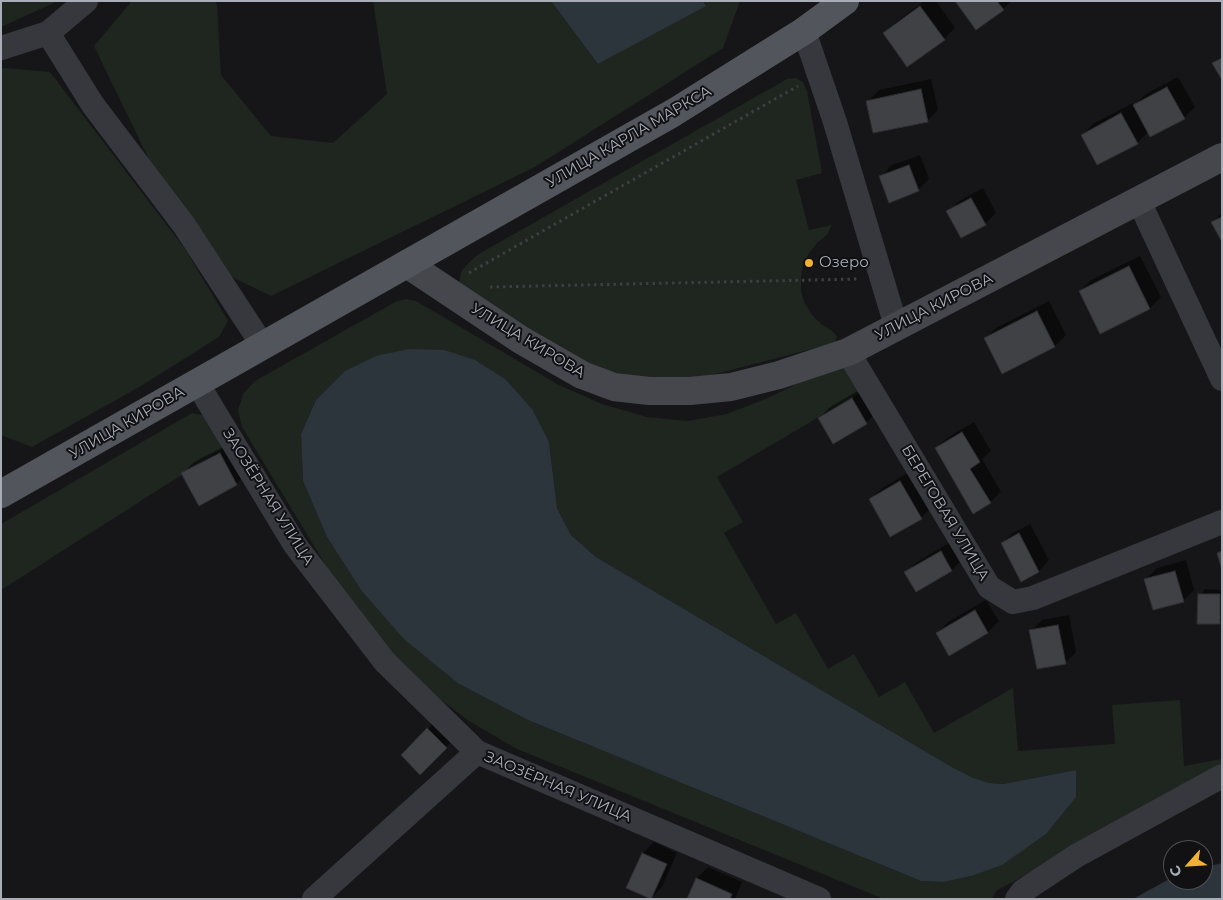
<!DOCTYPE html>
<html>
<head>
<meta charset="utf-8">
<style>
	body { margin:0 }
	#map { position:relative; width:1223px; height:900px; overflow:hidden; background:#161618; font-family:Montserrat,sans-serif }
	canvas { display:block }
	.frame { position:absolute; inset:0; border:2px solid #a8adb8; pointer-events:none }
	.north { position:absolute; left:1163px; top:840px; width:50px; height:50px; box-sizing:border-box; background:#111113; border:1px solid #4d4f55; border-radius:50%; rotate:244deg; font-size:14px; font-weight:700; line-height:20px; text-align:center; color:#a8adb8 }
	.north::after { content:''; display:block; margin:auto; width:18px; height:22px; background:#f2b134; clip-path:polygon(50% 0,100% 100%,50% 72%,0 100%) }
</style>
</head>
<body>
<div id="map">
<canvas width="1223" height="900"></canvas>
<div class="frame"></div>
<div class="north">С</div>
</div>
<script>
const g = document.querySelector('canvas').getContext('2d');
g.lineJoin = 'round';
function fill(path, color) {
  g.fillStyle = color;
  g.fill(path, 'evenodd');
}
function toPath(rows) {
  const path = new Path2D();
  for (const r of rows) {
    path.moveTo(r[0], r[1]);
    for (let i = 2; i < r.length; i += 2) path.lineTo(r[i], r[i + 1]);
  }
  return path;
}
function strokePath(path, color, width, dash) {
  g.strokeStyle = color;
  g.lineWidth = width;
  g.lineCap = dash ? 'butt' : 'round';
  g.setLineDash(dash || []);
  g.stroke(path);
}
function label(font, color, halo, rows, align = 'center') {
  g.font = font + ' Montserrat,sans-serif';
  g.lineWidth = 4;
  g.setLineDash([]);
  g.textBaseline = 'middle';
  g.strokeStyle = halo;
  g.fillStyle = color;
  for (const [text, x, y, turn = 0] of rows) {
    g.save();
    g.translate(x, y);
    g.rotate((+turn || 0) * Math.PI / 180);
    g.textAlign = isNaN(turn) ? turn : align;
    if (halo) g.strokeText(text, 0, 0);
    g.fillText(text, 0, 0);
    g.restore();
  }
}
fill(toPath([
	[1,1,58,1,1,27],
	[132,1,215,1,217,5,221,75,271,136,333,143,387,94,373,1,551,1,598,64,706,5,703,1,740,1,723,48,535,167,271,296,230,276,157,176,94,46],
	[5,68,50,72,185,249,228,321,219,337,141,386,32,447,1,435,1,69],
	[796,78,803,82,807,91,822,173,796,180,809,230,832,225,827,235,817,243,809,253,803,265,801,278,801,291,805,304,812,315,821,324,832,331,837,336,836,341,831,344,704,377,672,380,640,378,608,371,578,360,466,294,459,282,462,270,477,255,787,79],
	[407,299,416,301,559,385,602,404,647,417,687,421,727,414,768,398,845,360,863,391,717,477,743,522,724,533,776,624,796,613,828,669,854,654,879,697,905,682,934,733,1013,688,1018,751,1115,744,1112,705,1180,700,1184,766,1222,759,1222,767,996,891,992,899,884,899,517,749,469,721,425,688,386,650,351,607,242,427,238,410,243,394,255,381,397,301],
	[345,371,549,442,557,508,571,535,596,557,950,766,971,777,989,783,1003,784,1076,770,971,876,944,882,921,881,528,720,459,684,361,590,327,537,303,481,301,434,316,400],
	[192,413,202,415,215,428,224,448,1,590,1,524]
]), '#1e261f');
fill(toPath([
	[551,1,703,1,706,6,598,64],
	[409,349,444,350,475,360,505,379,532,409,549,442,557,508,571,535,596,557,950,766,971,777,989,783,1003,784,1076,770,1076,797,1046,834,1002,865,971,876,944,882,921,881,528,720,459,684,404,639,361,590,327,537,303,481,301,434,316,400,345,371,376,356],
	[1222,863,1222,899,1133,899,1173,877,1173,880,1203,880,1203,868]
]), '#2c353c');
fill(toPath([
	[924,1,936,1,955,28,944,39,907,66,884,34,895,23],
	[956,1,1011,1,1003,9],
	[1178,77,1195,107,1184,118,1149,131,1137,143,1083,135,1093,124,1133,103,1134,106,1146,94],
	[931,79,938,110,927,121,868,101,879,90],
	[920,155,929,179,918,190,881,176,892,165],
	[983,188,996,213,985,224,948,212,959,201],
	[1222,213,1222,239,1213,222],
	[1140,256,1161,297,1150,308,1101,332,1080,291,1091,280],
	[1049,301,1066,335,1055,346,1002,372,985,338,996,328],
	[863,388,877,412,866,423,819,418,830,407],
	[974,422,991,451,982,459,1001,492,990,502,936,448,947,438],
	[231,443,247,474,236,484,183,473,194,462],
	[911,471,932,507,921,518,870,499,881,489],
	[1030,524,1049,560,1039,571,1002,543,1013,533],
	[952,541,963,559,952,570,916,590,906,572,917,562],
	[1186,560,1194,590,1183,601,1146,579,1157,568],
	[1205,589,1222,590,1222,620,1219,623,1200,595],
	[986,600,999,621,988,632,950,654,937,633,948,622],
	[1069,615,1076,652,1065,663,1031,631,1042,620],
	[439,718,457,736,420,773,402,755],
	[654,842,677,853,662,887,651,898,628,887,643,853],
	[708,867,742,882,735,899,688,899,697,878]
]), '#0007');
const building = toPath([
	[955,1,997,1,1004,10,976,30,955,1],
	[920,6,945,40,907,67,883,33,920,6],
	[1222,58,1222,80,1212,63,1222,58],
	[1167,87,1185,119,1150,137,1133,105,1167,87],
	[921,89,928,122,873,133,866,101,921,89],
	[1121,113,1138,144,1097,165,1081,135,1121,113],
	[909,165,919,191,889,203,879,176,909,165],
	[971,198,986,225,961,238,946,211,971,198],
	[1222,217,1222,242,1211,222,1222,217],
	[1129,266,1150,309,1100,334,1079,291,1129,266],
	[1037,311,1055,347,1002,374,984,338,1037,311],
	[852,398,867,424,833,444,818,418,852,398],
	[962,432,980,462,970,469,991,503,973,514,935,448,962,432],
	[220,453,237,485,199,506,181,473,220,453],
	[900,481,922,519,890,537,869,499,900,481],
	[1019,533,1039,572,1021,582,1001,543,1019,533],
	[941,551,952,571,916,592,904,572,941,551],
	[1222,551,1222,570,1217,553,1222,551],
	[1175,571,1184,602,1153,610,1144,579,1175,571],
	[1198,594,1220,594,1220,624,1197,624,1198,594],
	[975,610,988,633,949,656,936,633,975,610],
	[1058,625,1066,664,1037,669,1029,630,1058,625],
	[427,728,447,748,420,775,401,755,427,728],
	[642,853,667,864,651,899,626,888,642,853],
	[696,878,732,894,730,899,687,899,696,878]
]);
fill(building, '#404145');
strokePath(building, '#303034', 1);
strokePath(toPath([
	[469,273,798,86],
	[490,287,857,279]
]), '#3d3f44', 3, [2.5, 4]);
strokePath(toPath([
	[804,31,835,122,896,326],
	[48,33,93,105,184,225,263,346],
	[1,48,48,33,86,1],
	[1139,201,1222,379],
	[848,352,989,587,1013,602,1033,598,1222,522],
	[197,383,295,545,385,662,477,752,819,899],
	[314,899,477,752],
	[1017,899,1023,891,1076,856,1222,776]
]), '#37383d', 24);
strokePath(toPath([
	[407,264,521,340,582,375,614,387,649,391,690,391,731,387,779,375,848,352,1222,157]
]), '#45474d', 28);
strokePath(toPath([
	[1,494,673,113,804,31,845,1]
]), '#53555c', 28);
for (const [x, y, r, color] of [
	[809,263,5,"#f2b134"]
]) {
  const dot = new Path2D();
  dot.arc(x, y, r, 0, 2 * Math.PI);
  g.fillStyle = color;
  g.fill(dot);
  strokePath(dot, '#111113', 2);
}
label('15px', '#a8adb8', '#111113', [
	["УЛИЦА КАРЛА МАРКСА",629,137,-30],
	["УЛИЦА КИРОВА",934,307,-27],
	["УЛИЦА КИРОВА",528,341,31],
	["УЛИЦА КИРОВА",127,423,-30],
	["ЗАОЗЁРНАЯ УЛИЦА",268,497,58],
	["БЕРЕГОВАЯ УЛИЦА",945,513,59],
	["ЗАОЗЁРНАЯ УЛИЦА",558,787,23]
]);
label('15px', '#a8adb8', '#111113', [
	["Озеро",819,263]
], 'left');
</script>
</body>
</html>
